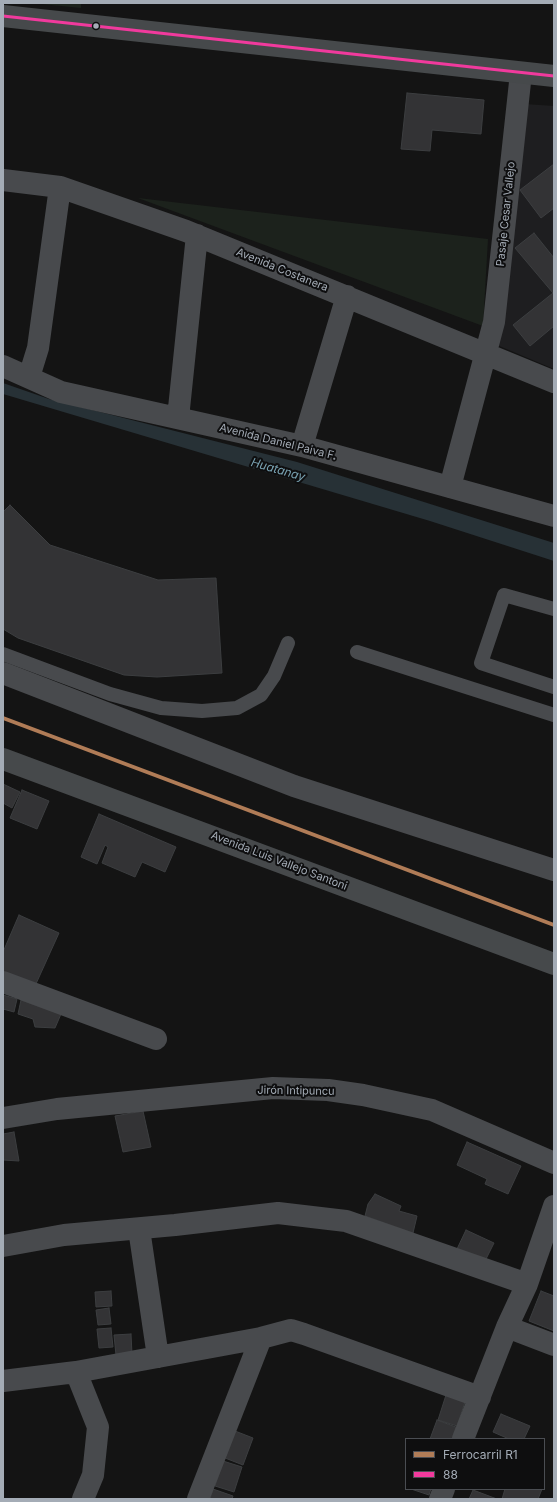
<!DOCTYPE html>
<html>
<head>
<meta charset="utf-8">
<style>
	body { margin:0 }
	#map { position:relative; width:557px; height:1502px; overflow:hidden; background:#141414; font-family:Inter,sans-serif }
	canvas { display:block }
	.frame { position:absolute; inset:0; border:4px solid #a4acb6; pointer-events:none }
	.legend { position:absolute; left:405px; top:1438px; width:140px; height:52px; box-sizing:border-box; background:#0e0e0f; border:1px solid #4a4d52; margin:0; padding:5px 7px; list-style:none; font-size:12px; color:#a4acb6 }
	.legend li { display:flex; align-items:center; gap:8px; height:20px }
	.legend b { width:20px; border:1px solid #4a4d52 }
</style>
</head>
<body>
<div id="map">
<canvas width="557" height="1502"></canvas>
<div class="frame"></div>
<ul class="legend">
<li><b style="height:5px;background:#b07c57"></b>Ferrocarril R1</li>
<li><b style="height:5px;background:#f13a9d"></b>88</li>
</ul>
</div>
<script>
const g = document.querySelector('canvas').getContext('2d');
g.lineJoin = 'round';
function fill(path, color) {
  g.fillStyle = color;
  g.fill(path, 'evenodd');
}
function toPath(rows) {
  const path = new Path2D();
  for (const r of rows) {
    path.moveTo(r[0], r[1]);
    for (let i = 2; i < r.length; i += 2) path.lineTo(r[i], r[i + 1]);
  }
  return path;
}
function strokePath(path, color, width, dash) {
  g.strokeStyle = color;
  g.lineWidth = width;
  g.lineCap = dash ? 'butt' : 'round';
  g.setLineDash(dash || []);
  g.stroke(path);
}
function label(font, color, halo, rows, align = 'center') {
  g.font = font + ' Inter,sans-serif';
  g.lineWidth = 4;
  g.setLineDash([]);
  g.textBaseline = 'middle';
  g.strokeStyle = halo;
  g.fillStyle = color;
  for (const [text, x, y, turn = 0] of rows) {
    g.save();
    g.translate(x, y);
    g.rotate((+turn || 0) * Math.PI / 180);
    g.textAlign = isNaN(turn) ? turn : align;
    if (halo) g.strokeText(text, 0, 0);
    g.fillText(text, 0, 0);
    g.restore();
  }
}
fill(toPath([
	[524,104,554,106,554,369,497,345]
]), '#1e1e20');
fill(toPath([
	[32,3,81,3,81,8],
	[138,198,488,239,483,326]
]), '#1c221c');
fill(toPath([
	[3,383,49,399,297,462,554,543,554,561,430,521,3,394]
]), '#273136');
const building = toPath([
	[407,93,484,100,481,134,432,130,430,151,401,149,407,93],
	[554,164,554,208,541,218,520,190,554,164],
	[534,233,554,258,554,326,530,346,513,325,553,293,515,248,534,233],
	[10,505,50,545,158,580,216,578,222,673,157,677,124,675,18,638,3,629,3,512,10,505],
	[3,784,20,792,12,808,3,803,3,784],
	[22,790,49,801,37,829,10,818,22,790],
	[99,814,176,847,165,872,142,862,135,877,102,863,108,847,105,845,97,864,81,857,99,814],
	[19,915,59,933,35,986,3,972,3,952,19,915],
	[3,995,17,999,14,1012,3,1009,3,995],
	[21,1000,61,1014,55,1028,35,1027,33,1019,18,1014,21,1000],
	[143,1111,151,1147,123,1152,115,1116,143,1111],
	[14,1132,19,1161,3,1160,3,1134,14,1132],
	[467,1142,521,1166,508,1194,485,1184,487,1179,457,1165,467,1142],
	[375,1194,401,1206,399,1211,417,1216,413,1233,365,1216,368,1204,375,1194],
	[466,1230,494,1243,484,1263,457,1249,466,1230],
	[111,1291,112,1306,96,1307,95,1292,111,1291],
	[541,1291,554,1296,554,1331,529,1321,541,1291],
	[109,1308,111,1324,98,1325,96,1310,109,1308],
	[111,1328,113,1347,99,1348,97,1329,111,1328],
	[131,1334,132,1354,116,1355,114,1335,131,1334],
	[446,1395,465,1402,457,1426,438,1420,446,1395],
	[501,1414,530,1426,524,1439,509,1439,493,1432,501,1414],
	[437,1420,456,1427,452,1439,430,1439,437,1420],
	[235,1431,253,1438,243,1465,225,1458,235,1431],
	[223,1461,242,1467,234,1492,215,1486,223,1461],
	[213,1489,233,1496,232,1499,210,1499,213,1489],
	[411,1489,431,1489,429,1495,411,1489],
	[505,1489,542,1489,538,1499,502,1499,505,1489],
	[473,1490,497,1499,469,1499,473,1490]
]);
fill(building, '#333335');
strokePath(building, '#3c3e40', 1);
strokePath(toPath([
	[554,609,504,595,481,663,554,687],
	[357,652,554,715],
	[3,654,110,694,161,708,202,711,237,708,261,695,274,676,288,643]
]), '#484a4d', 14);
strokePath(toPath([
	[3,180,60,187,186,231,554,382],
	[3,366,61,392,302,446,554,516],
	[29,377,38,348,60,187],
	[178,418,197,235],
	[302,446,347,296],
	[450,487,494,322,521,73],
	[3,673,294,786,554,870],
	[3,982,156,1039],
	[3,1118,57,1109,273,1088,328,1090,363,1095,432,1110,554,1163],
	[139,1229,158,1357],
	[3,1246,64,1235,175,1225,278,1213,346,1221,527,1284],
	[507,1327,554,1345],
	[76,1372,98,1427,93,1475,83,1499],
	[3,1381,76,1372,261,1338,291,1330,304,1334,480,1397],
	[463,1439,507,1327,527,1284,554,1206],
	[198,1499,261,1338],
	[440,1499,444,1489]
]), '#484a4d', 22);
strokePath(toPath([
	[3,16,554,76],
	[3,759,554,964]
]), '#46494b', 22);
strokePath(toPath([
	[3,16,554,76]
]), '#f13a9d', 3);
strokePath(toPath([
	[3,718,554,925]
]), '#b07c57', 4);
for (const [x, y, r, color] of [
	[96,26,3.5,"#a4acb6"]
]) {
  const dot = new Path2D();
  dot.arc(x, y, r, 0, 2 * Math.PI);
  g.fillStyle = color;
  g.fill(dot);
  strokePath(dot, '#0e0e0f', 1.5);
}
label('11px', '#a4acb6', '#0e0e0f', [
	["Pasaje Cesar Vallejo",506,214,-84],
	["Avenida Costanera",282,270,22],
	["Avenida Daniel Paiva F.",278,442,14],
	["Avenida Luis Vallejo Santoni",279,861,21],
	["Jirón Intipuncu",296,1091,1]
]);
label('italic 12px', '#79a2b2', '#0e0e0f', [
	["Huatanay",278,470,16]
]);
</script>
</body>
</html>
